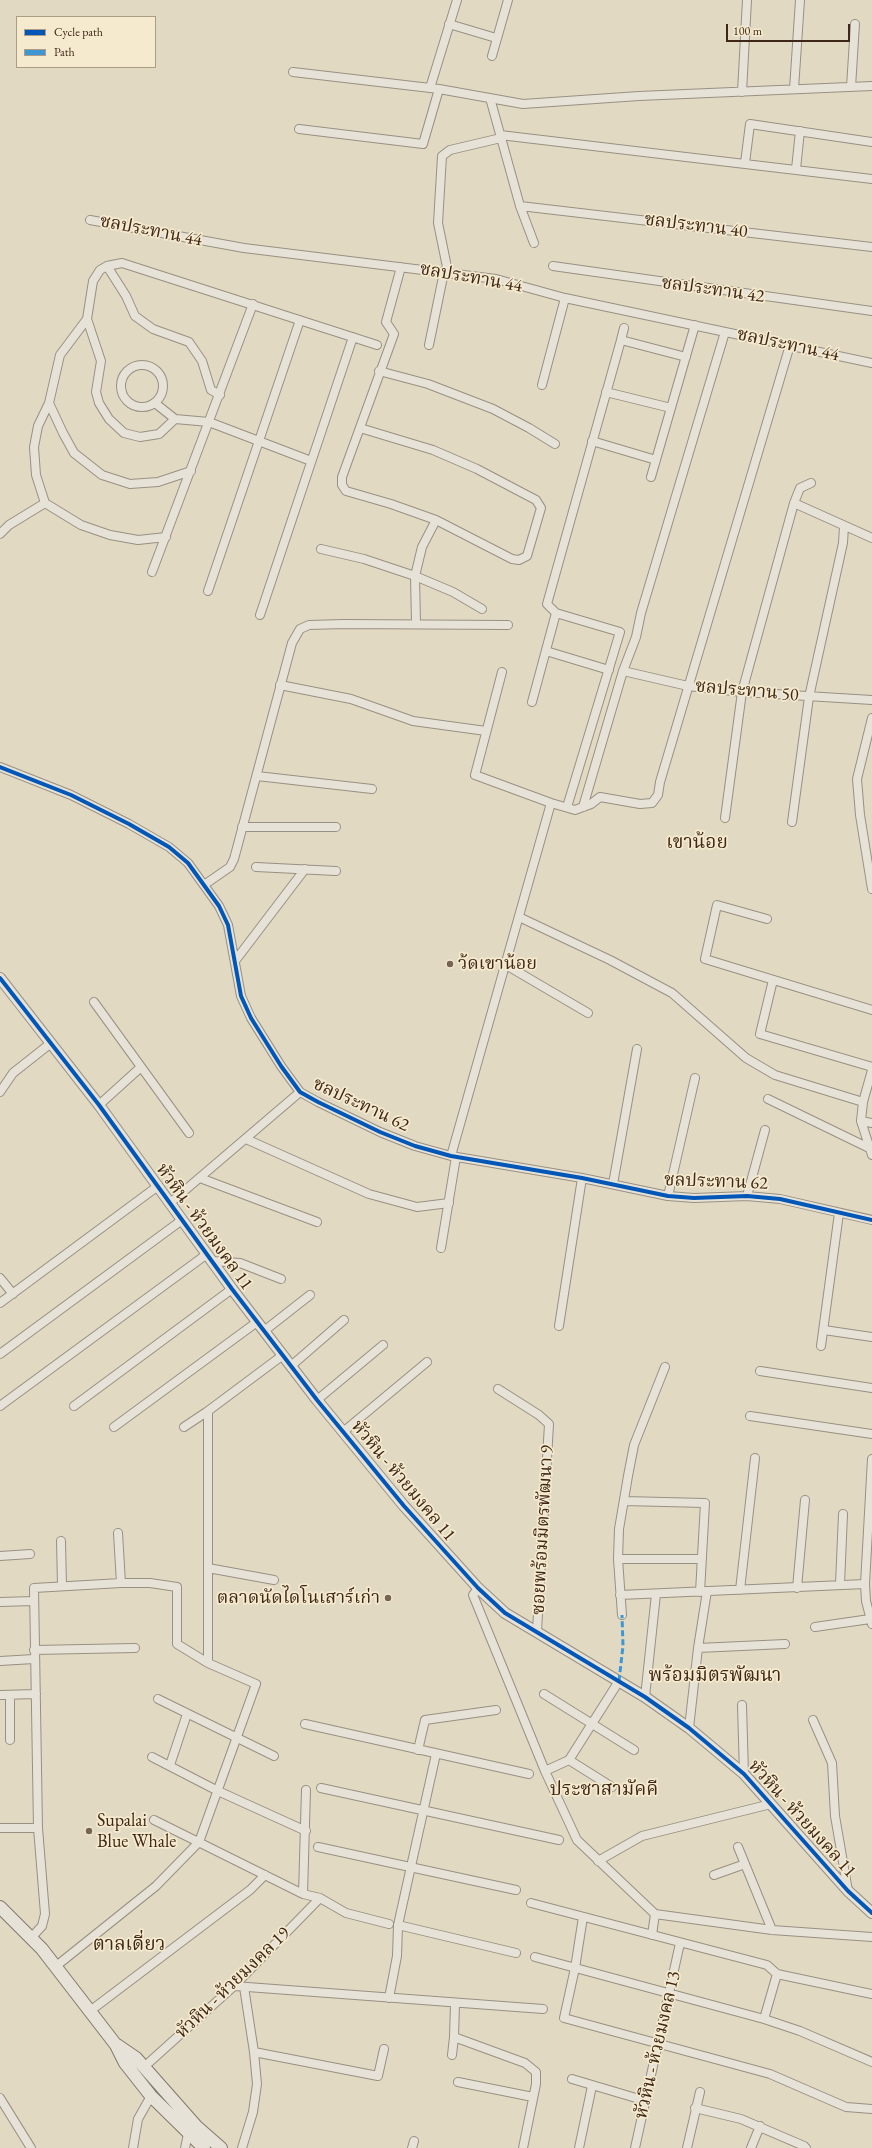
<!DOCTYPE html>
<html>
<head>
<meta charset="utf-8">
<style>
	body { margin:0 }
	#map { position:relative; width:872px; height:2148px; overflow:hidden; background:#e2d9c2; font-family:"EB Garamond",serif }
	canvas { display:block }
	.legend { position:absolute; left:16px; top:16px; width:140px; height:52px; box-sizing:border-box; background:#f5eace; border:1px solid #ac9c85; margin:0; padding:5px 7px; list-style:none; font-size:12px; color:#3e2718 }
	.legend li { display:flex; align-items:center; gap:8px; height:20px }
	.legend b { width:20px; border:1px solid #ac9c85 }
	.scale { position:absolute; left:726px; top:24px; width:124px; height:18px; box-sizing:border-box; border:2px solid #3e2718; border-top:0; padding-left:5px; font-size:12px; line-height:14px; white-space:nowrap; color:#3e2718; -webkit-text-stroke:3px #f5eace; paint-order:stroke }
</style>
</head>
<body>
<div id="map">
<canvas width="872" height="2148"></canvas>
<ul class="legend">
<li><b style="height:5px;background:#0057b8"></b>Cycle path</li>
<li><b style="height:5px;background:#3f96d4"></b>Path</li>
</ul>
<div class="scale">100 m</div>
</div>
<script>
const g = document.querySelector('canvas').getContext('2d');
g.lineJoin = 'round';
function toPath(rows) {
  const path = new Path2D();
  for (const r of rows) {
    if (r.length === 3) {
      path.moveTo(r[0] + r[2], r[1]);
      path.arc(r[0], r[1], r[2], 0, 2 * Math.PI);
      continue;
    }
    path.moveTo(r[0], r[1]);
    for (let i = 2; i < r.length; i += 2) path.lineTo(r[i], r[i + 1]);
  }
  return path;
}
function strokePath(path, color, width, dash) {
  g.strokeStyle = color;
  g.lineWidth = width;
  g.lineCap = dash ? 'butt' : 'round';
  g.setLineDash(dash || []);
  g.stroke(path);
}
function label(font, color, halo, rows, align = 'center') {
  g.font = font + ' "EB Garamond","Noto Serif Thai",serif';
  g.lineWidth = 3.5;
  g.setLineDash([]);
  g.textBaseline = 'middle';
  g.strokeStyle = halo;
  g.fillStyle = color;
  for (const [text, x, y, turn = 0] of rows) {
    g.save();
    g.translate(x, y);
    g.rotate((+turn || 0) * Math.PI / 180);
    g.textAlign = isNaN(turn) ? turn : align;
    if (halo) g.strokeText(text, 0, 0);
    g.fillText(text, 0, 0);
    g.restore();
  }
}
const minor = toPath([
	[449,24,496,38],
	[492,56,508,0],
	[293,72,439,89,523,104,639,96,872,86],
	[851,87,855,24],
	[430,88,457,0],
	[794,89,800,0],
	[742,92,747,0],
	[490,98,520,206,534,243],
	[299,129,423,144,439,89],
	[500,135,872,179],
	[745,163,750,124,872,142],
	[796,169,800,131],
	[520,206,872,247],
	[90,220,244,248,496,279,565,298,872,363],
	[107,266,126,296,135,316,153,329,189,342,202,361,211,390,220,395],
	[553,266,872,311],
	[448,272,438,223,442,156,450,150,501,138],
	[87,319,101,361,96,392,99,403,109,419,124,433,140,437,159,434,175,419],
	[621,340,624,328],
	[429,345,444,272],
	[142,386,21],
	[379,371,428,384,493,409,529,428,555,444],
	[542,385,565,298],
	[606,392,671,408],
	[49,403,63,433,74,453,102,475,130,484,158,482,191,471],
	[155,403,175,419,209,422,311,461],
	[360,428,433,450,477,469,536,500,541,508,527,556,519,560,512,559,436,520,391,504,346,491,342,485,342,477,394,334,386,322,401,267],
	[592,441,656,460],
	[651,477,695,325],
	[794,503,872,538],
	[0,534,9,525,45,503],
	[166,537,138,540,110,535,81,525,45,503,36,475,34,447,38,426,49,403,60,355,87,319,93,281,100,270,107,266,122,263,377,345],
	[321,549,364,559,415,576,453,592,482,609],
	[152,572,253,304],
	[208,591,300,320],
	[260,615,353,337],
	[416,623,415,576,422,547,436,520],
	[546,651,609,670],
	[623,671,688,686,742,692,872,700],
	[502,672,475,775,551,803],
	[280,685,351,699,413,721,486,731],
	[532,702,556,613],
	[872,718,857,779,860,815,872,889],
	[0,767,71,795,129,824,169,847,188,863,219,906,228,925,241,996,251,1018,281,1066,300,1092,318,1102,380,1132,415,1146,451,1156,582,1178,668,1196,694,1198,747,1196,780,1199,872,1220],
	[257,776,372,789],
	[567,807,620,632,556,613,547,604,621,340,686,357],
	[583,807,623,671,636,637,641,613,725,332],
	[725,818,742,692,794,503,800,488,811,483],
	[792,822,809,697,843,543,844,526],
	[242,827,336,827],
	[256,867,336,871],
	[204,885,230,867,234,859,292,643,300,629,309,625,344,624,508,625],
	[519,917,610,960,672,993,746,1058,775,1075,863,1102],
	[767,919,717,905,705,959,872,1010],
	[235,961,305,869],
	[506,965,588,1013],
	[773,980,760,1034,872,1067],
	[94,1002,189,1133],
	[872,1070,863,1102,861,1121,872,1155],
	[0,1092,13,1073,51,1043],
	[768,1099,869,1148],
	[99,1105,141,1067],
	[861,1121,872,1123],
	[246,1139,369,1194,417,1207,449,1203],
	[451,1156,551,803,575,810,591,804,600,797,640,804,652,803,658,795,660,782,790,345],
	[200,1178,317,1222],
	[613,1184,637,1049],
	[668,1196,695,1078],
	[747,1196,765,1130],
	[170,1203,300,1092],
	[441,1248,456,1157],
	[212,1261,240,1263,281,1279],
	[0,1278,13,1294],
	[0,1303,158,1186],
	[559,1326,582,1178],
	[824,1330,872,1337],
	[264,1331,310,1295],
	[821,1346,839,1213],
	[0,1354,182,1220],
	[291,1366,344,1320],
	[760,1371,872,1388],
	[498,1389,539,1415,549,1424,537,1631],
	[317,1400,383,1345],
	[0,1406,207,1254],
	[74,1406,232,1289],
	[208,1411,208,1663],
	[750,1416,872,1434],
	[114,1427,257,1322],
	[184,1427,208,1411,283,1355],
	[343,1432,427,1362],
	[872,1459,865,1584,866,1601,872,1624],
	[624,1501,705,1503,700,1592],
	[118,1533,121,1583],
	[61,1541,62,1586],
	[0,1556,30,1554],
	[618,1559,702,1559],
	[208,1568,274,1580],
	[840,1584,843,1514],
	[478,1588,473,1595,545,1771,577,1840,655,1914,652,1935],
	[797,1588,805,1500],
	[740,1590,755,1458],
	[620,1595,865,1584],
	[0,1602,33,1601],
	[622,1615,618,1559,619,1529,628,1476,634,1445,665,1367],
	[815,1627,870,1619],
	[698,1648,785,1644],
	[34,1650,135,1648],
	[0,1661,34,1659],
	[544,1694,634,1750],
	[0,1695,36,1694],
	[10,1695,10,1740],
	[645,1697,656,1594],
	[158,1699,274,1756],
	[742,1705,744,1774],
	[813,1720,832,1763,835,1816,848,1891],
	[305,1724,529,1774],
	[689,1728,698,1648,707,1591],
	[418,1750,425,1720,496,1710],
	[152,1757,218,1791,306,1831],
	[569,1760,612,1787],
	[170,1765,187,1714],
	[545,1771,569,1760,619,1681],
	[321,1788,559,1840],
	[154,1820,303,1894,320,1898,346,1913,389,1924],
	[0,1828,38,1828],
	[318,1847,516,1890],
	[738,1847,772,1930],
	[598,1861,642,1836,771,1804],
	[714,1875,745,1864],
	[303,1894,306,1790],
	[531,1903,767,1965,777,1974,764,2019,800,2031,872,2062],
	[655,1914,772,1930,872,1937],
	[583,1917,575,1968,564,2018,770,2074,846,2107,872,2109],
	[398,1925,516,1953],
	[31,1938,42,1926,45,1914,38,1828,34,1588,121,1583,150,1583,177,1587,177,1644,208,1663,256,1684,199,1842,156,1886,55,1967],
	[535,1957,764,2019],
	[777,1974,872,1994],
	[234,1986,543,2009],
	[244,1987,254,2052],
	[389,1998,397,1956,398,1925,436,1754],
	[455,2004,454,2037,525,2063,536,2072,536,2084,523,2148],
	[90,2011,250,1890,265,1875],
	[452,2055,454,2037],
	[144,2067,234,1986,320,1898],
	[572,2079,646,2101],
	[458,2082,533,2097],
	[0,2098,31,2148],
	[695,2108,741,2119,804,2146,806,2148],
	[133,2148,138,2119,151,2096],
	[185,2148,188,2134],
	[242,2148,253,2112,257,2084,254,2052,378,2076,384,2049],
	[412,2148,414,2141],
	[579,2148,592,2086],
	[635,2148,680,1943],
	[687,2148,700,2092],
	[751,2148,760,2126]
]);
const tertiary = toPath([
	[0,978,99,1105,232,1289,317,1400,404,1506,478,1588,505,1613,645,1697,689,1728,744,1774,848,1891,872,1913]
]);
const secondary = toPath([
	[0,1907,42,1949,116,2045,125,2063,151,2096,204,2148],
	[117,2045,136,2058,196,2126,221,2148]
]);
strokePath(minor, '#989082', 10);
strokePath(tertiary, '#989082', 12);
strokePath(secondary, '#81796b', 14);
strokePath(minor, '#e7e2d7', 8);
strokePath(tertiary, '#e7e2d7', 10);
strokePath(secondary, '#e7e2d7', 12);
strokePath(toPath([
	[619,1681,623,1646,622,1615]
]), '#3f96d4', 3, [6, 3]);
strokePath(toPath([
	[0,767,71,795,129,824,169,847,188,863,219,906,228,925,241,996,251,1018,281,1066,300,1092,318,1102,380,1132,415,1146,451,1156,582,1178,668,1196,694,1198,747,1196,780,1199,872,1220],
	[0,978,99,1105,232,1289,317,1400,404,1506,478,1588,505,1613,645,1697,689,1728,744,1774,848,1891,872,1913]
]), '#0057b8', 4);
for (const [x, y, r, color] of [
	[450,964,4,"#776554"],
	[388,1598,4,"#776554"],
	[89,1831,4,"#776554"]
]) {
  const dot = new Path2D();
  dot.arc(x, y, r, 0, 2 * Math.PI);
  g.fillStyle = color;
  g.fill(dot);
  strokePath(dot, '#f5eace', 1.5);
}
label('18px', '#3e2718', '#f5eace', [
	["ชลประทาน 40",696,226,7],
	["ชลประทาน 44",151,231,11],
	["ชลประทาน 44",471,278,10],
	["ชลประทาน 42",713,290,8],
	["ชลประทาน 44",788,345,12],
	["ชลประทาน 50",747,691,5],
	["ชลประทาน 62",361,1105,25],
	["ชลประทาน 62",716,1182,2],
	["หัวหิน - ห้วยมงคล 11",204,1227,54],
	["หัวหิน - ห้วยมงคล 11",403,1481,50],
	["ซอยพร้อมมิตรพัฒนา 9",543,1530,-87],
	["หัวหิน - ห้วยมงคล 11",802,1819,48],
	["หัวหิน - ห้วยมงคล 19",233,1983,-44],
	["หัวหิน - ห้วยมงคล 13",658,2045,-77]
]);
label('18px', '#3e2718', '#f5eace', [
	["ว้ดเขาน้อย",458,964],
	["ตลาดนัดไดโนเสาร์เก่า",380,1598,"right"],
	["Supalai",97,1821],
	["Blue Whale",97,1842]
], 'left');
label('19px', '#3e2718', '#f5eace', [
	["เขาน้อย",697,843],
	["พร้อมมิตรพัฒนา",715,1676],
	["ประชาสามัคคี",604,1790],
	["ตาลเดี่ยว",129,1945]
]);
</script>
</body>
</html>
